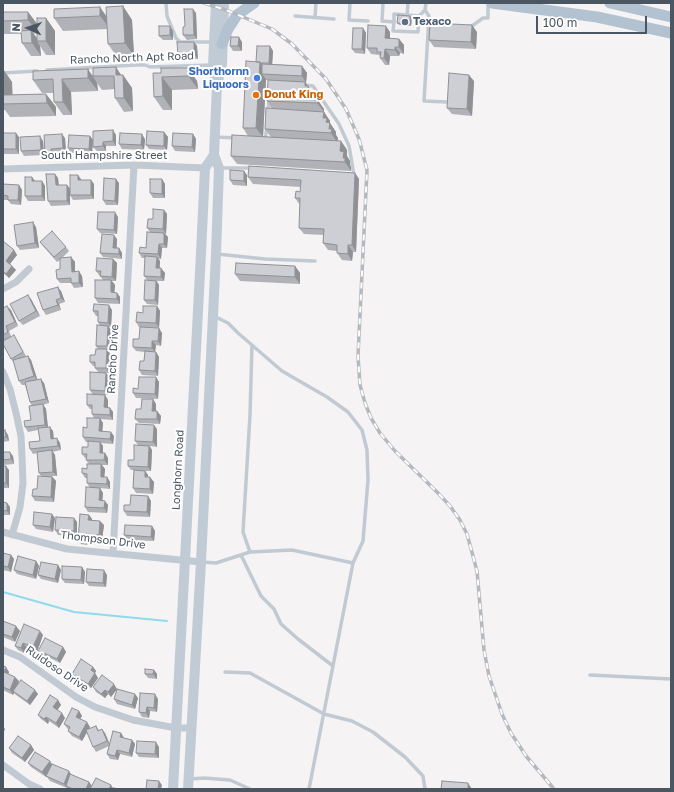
<!DOCTYPE html>
<html>
<head>
<meta charset="utf-8">
<style>
	body { margin:0 }
	#map { position:relative; width:674px; height:792px; overflow:hidden; background:#f5f3f3; font-family:"Golos Text",sans-serif }
	canvas { display:block }
	.frame { position:absolute; inset:0; border:4px solid #4a5661; pointer-events:none }
	.north { position:absolute; left:8px; top:8px; width:40px; height:40px; -webkit-text-stroke:3px #fff; paint-order:stroke; rotate:273deg; font-size:11px; font-weight:700; line-height:16px; text-align:center; color:#4a5661 }
	.north::after { content:''; display:block; margin:auto; width:14px; height:18px; background:#4a5661; clip-path:polygon(50% 0,100% 100%,50% 72%,0 100%) }
	.scale { position:absolute; left:536px; top:16px; width:111px; height:18px; box-sizing:border-box; border:2px solid #4a5661; border-top:0; padding-left:5px; font-size:12px; line-height:14px; white-space:nowrap; color:#4a5661; -webkit-text-stroke:3px #fff; paint-order:stroke }
</style>
</head>
<body>
<div id="map">
<canvas width="674" height="792"></canvas>
<div class="frame"></div>
<div class="north">N</div>
<div class="scale">100 m</div>
</div>
<script>
const g = document.querySelector('canvas').getContext('2d');
g.lineJoin = 'round';
function toPath(rows) {
  const path = new Path2D();
  for (const r of rows) {
    path.moveTo(r[0], r[1]);
    for (let i = 2; i < r.length; i += 2) path.lineTo(r[i], r[i + 1]);
  }
  return path;
}
function strokePath(path, color, width, dash) {
  g.strokeStyle = color;
  g.lineWidth = width;
  g.lineCap = dash ? 'butt' : 'round';
  g.setLineDash(dash || []);
  g.stroke(path);
}
function fill(path, color) {
  g.fillStyle = color;
  g.fill(path, 'evenodd');
}
function label(font, color, halo, rows, align = 'center') {
  g.font = font + ' "Golos Text",sans-serif';
  g.lineWidth = 4;
  g.setLineDash([]);
  g.textBaseline = 'middle';
  g.strokeStyle = halo;
  g.fillStyle = color;
  for (const [text, x, y, turn = 0] of rows) {
    g.save();
    g.translate(x, y);
    g.rotate((+turn || 0) * Math.PI / 180);
    g.textAlign = isNaN(turn) ? turn : align;
    if (halo) g.strokeText(text, 0, 0);
    g.fillText(text, 0, 0);
    g.restore();
  }
}
strokePath(toPath([
	[3,592,74,612,167,621]
]), '#90daee', 2);
strokePath(toPath([
	[166,3,167,16,176,38,180,42,213,42],
	[350,3,349,20,368,21],
	[383,3,382,21,394,22,393,31,418,32,419,16,425,10],
	[426,3,425,10,429,16,424,101,447,102],
	[295,16,334,19],
	[407,16,408,3],
	[315,17,316,3],
	[394,22,394,14,419,16],
	[470,26,472,26,483,18,488,18,488,3],
	[47,70,136,65,145,65,150,67,212,65],
	[3,73,37,71],
	[304,85,313,86,339,124,349,146,354,175,352,175],
	[268,113,269,99],
	[215,137,237,138],
	[265,140,267,127],
	[221,168,252,168],
	[217,254,265,259,315,261],
	[214,316,228,323,238,333,282,371,327,397,348,412,362,430,367,450,368,480,363,541,353,563,309,789],
	[250,552,243,532,250,415,252,345],
	[241,555,261,596,274,609,281,624,298,639,333,666],
	[202,562,216,563,250,552,292,550,353,563],
	[225,672,250,673,324,714,352,721,373,732,405,757,423,776,425,789],
	[590,675,671,679],
	[190,779,204,778,230,780,250,789]
]), '#c1cad2', 3.5);
strokePath(toPath([
	[3,169,134,165,205,168],
	[3,289,16,282,29,269],
	[3,372,10,389,16,413,21,436,22,457,23,483,20,507,12,535],
	[3,532,67,549,201,562],
	[113,553,134,165],
	[3,650,20,657,76,697,95,707,133,720,176,728,191,728],
	[3,765,29,784,40,789]
]), '#c1cad2', 7);
strokePath(toPath([
	[216,3,213,65,216,81],
	[173,789,201,253,205,168,214,155],
	[188,789,201,562,216,254,219,168,214,155,217,85,222,64,224,3]
]), '#c1cbd6', 10);
strokePath(toPath([
	[492,3,597,17,671,33],
	[610,3,671,17],
	[222,44,228,29,237,15,254,3]
]), '#b3c2d1', 11);
const rail = toPath([
	[204,3,226,10,272,29,292,44,326,79,346,109,359,139,367,170,358,356,360,385,365,403,371,418,380,433,395,451,438,493,450,506,460,520,467,534,477,571,484,650,489,676,502,714,511,733,526,756,554,789]
]);
strokePath(rail, '#b5b8bd', 3.5);
strokePath(rail, '#fff', 2, [6]);
fill(toPath([
	[123,6,132,20,134,56,117,57,108,44,107,29,63,31,54,18,54,9,107,16],
	[3,12,28,12,37,24,46,18,55,31,55,55,46,55,40,46,41,56,31,56,22,43,21,34,3,34],
	[37,33,37,39,33,34],
	[196,13,197,39,187,40,183,35,185,26],
	[412,18,411,26,399,25,397,23],
	[170,26,173,31,173,40,163,40,159,36],
	[363,28,366,33,365,54,355,53,352,49],
	[390,32,390,38,399,39,404,45,404,54,400,53,399,56,390,56,389,65,385,65,380,58,380,56,379,55,371,54,367,48],
	[477,32,476,49,434,47,429,40],
	[194,42,197,46,198,59,181,59,178,55],
	[242,42,242,51,233,51,230,46],
	[270,46,273,51,272,64,302,66,307,73,306,83,324,109,324,112,330,121,330,123,336,132,336,135,338,138,338,141,341,141,347,150,347,156,350,161,350,165,351,167,351,171,237,164,231,156,248,136,243,128,256,62],
	[266,79,266,80,268,80,267,101,272,109,265,129,271,137,263,136],
	[188,68,197,81,198,89,172,90,172,110,163,110,154,97,161,73],
	[3,69,12,82,12,95,46,94,56,107,56,116,10,117,5,110,4,110,3,108],
	[93,75,123,75,132,88,133,111,124,112,115,98,115,89,102,90,97,83,98,91,71,92,72,115,63,115,54,102,54,93,42,93,33,80],
	[474,81,472,116,452,114,447,108],
	[164,132,168,137,167,150,149,149,146,145],
	[3,133,19,137,19,154,3,154],
	[193,134,196,139,195,152,175,151,172,146],
	[44,135,65,138,66,153,54,153,54,159,49,160,45,155],
	[116,135,116,146,106,146,106,151,97,151,93,147],
	[90,136,93,140,92,154,71,153,68,148],
	[145,139,144,150,122,149,119,144],
	[43,141,44,155,24,156,21,151],
	[355,173,359,179,356,252,353,252,352,261,342,260,337,253,337,251,328,250,323,243,324,235,304,234,299,228,300,205,295,198,300,192,301,187,253,184,248,177],
	[55,174,58,178,59,185,67,185,70,189,70,205,51,206,48,201],
	[78,175,81,180,94,184,94,199,73,200,70,195],
	[247,175,247,186,233,185,230,180],
	[162,179,165,184,165,198,153,198,150,193],
	[35,181,42,181,45,186,45,201,28,201,25,196],
	[119,183,118,205,106,205,103,200],
	[3,184,19,185,22,190,21,205,11,204,8,200,3,200],
	[164,210,167,214,166,234,165,234,168,237,167,248,162,248,161,259,158,259,160,261,160,268,165,273,164,281,157,281,159,285,158,305,147,304,144,300,147,280,144,276,145,258,142,258,139,253,146,248,150,232,147,228,153,219],
	[118,217,117,234,100,233,97,229],
	[36,227,39,248,20,250,17,246],
	[117,239,117,248,119,248,122,253,122,259,103,257,100,253],
	[3,241,14,250,17,255,10,264,16,270,9,278,3,273],
	[40,242,66,247,69,251,62,258,71,257,75,262,75,272,82,276,83,287,74,288,71,283,60,283,57,279,60,269,60,260,57,262,43,246],
	[113,259,117,263,116,281,112,281,115,285,114,293,117,293,120,297,120,304,98,303,95,298,103,280,96,271],
	[295,266,300,273,300,284,240,281,235,274],
	[61,291,65,302,59,304,61,310,46,315,43,310],
	[31,299,40,316,23,325,19,321],
	[157,306,160,311,159,328,139,327,136,322,143,313],
	[3,308,11,310,18,326,9,331,11,336,17,340,26,356,31,360,37,380,44,383,49,403,43,405,46,409,48,427,53,431,54,439,60,443,61,450,52,452,55,455,57,476,52,476,56,481,54,502,35,501,32,496,37,489,41,476,39,473,37,453,33,454,30,449,40,441,38,430,28,432,25,427,31,420,32,406,30,402,25,385,22,385,19,381,14,363,11,359,3,341],
	[112,310,111,327,109,327,111,330,110,351,108,350,110,354,109,373,106,373,109,377,108,395,105,395,108,400,108,407,110,408,113,412,113,420,100,419,103,423,102,431,114,436,113,444,101,443,103,446,103,453,105,453,108,458,108,465,102,465,105,469,104,477,107,477,110,482,110,489,100,488,103,493,102,501,108,505,107,513,88,512,85,507,90,488,87,483,87,478,85,478,82,473,87,469,89,464,86,460,87,458,85,458,82,454,88,447,88,442,86,442,83,437,87,428,94,418,92,414,92,409,90,409,87,405,93,395,90,390,98,372,95,368,95,366,93,366,90,362,95,355,98,349,96,346,100,326,98,322,98,316,96,316,93,311],
	[162,333,161,346,156,345,155,352,156,352,159,357,158,376,142,375,139,370,144,361,145,352,136,351,133,347,139,339],
	[156,377,159,382,158,399,136,398,133,393,138,389],
	[153,399,156,404,156,411,157,411,161,416,160,424,139,423,135,419,141,409],
	[157,429,157,447,150,446,152,450,151,471,145,471,148,475,148,477,154,482,153,494,136,493,133,488,134,470,131,470,128,466,134,460,138,445,135,441],
	[3,431,8,435,9,441,3,442],
	[3,452,13,456,14,464,3,465],
	[3,466,9,470,9,488,3,488],
	[3,495,4,496,4,502,7,503,10,507,10,515,3,515],
	[148,496,151,501,150,517,127,516,124,511,130,505],
	[89,515,92,519,92,520,104,525,102,540,88,539,87,545,81,544,78,540],
	[55,518,53,532,36,529,33,525],
	[74,518,77,522,77,536,58,535,55,530],
	[152,526,155,531,154,541,127,540,124,535],
	[3,553,11,555,14,559,11,572,3,570],
	[36,561,39,566,36,579,17,574,14,570],
	[58,565,61,570,58,583,41,579,38,575],
	[82,567,85,572,84,584,65,583,62,579],
	[107,575,106,587,89,586,86,582],
	[3,621,20,631,15,642,3,637],
	[43,635,37,652,27,648,24,653,18,650,15,646],
	[63,647,66,652,60,663,48,657,46,660,40,658,37,653],
	[3,666,9,672,8,674,19,681,17,685,38,694,30,705,16,695,14,693,13,695,3,690],
	[93,667,96,671,95,673,98,678,91,688,75,678,72,674],
	[154,670,157,674,157,679,148,678,145,674],
	[93,687,117,689,138,698,135,709,117,704,114,699,117,689,111,697,108,694,105,698,96,692],
	[158,699,157,712,150,711,149,718,142,717,139,712],
	[58,700,61,705,57,710,65,718,59,728,49,721,48,724,41,719,38,715],
	[79,711,82,716,80,719,90,727,89,729,96,726,99,730,105,733,110,744,121,733,124,738,132,740,135,744,132,757,120,754,118,760,110,759,107,754,109,746,96,752,93,747,87,732,82,741,72,736,68,731,69,730,67,728,64,724],
	[31,745,34,750,25,762,12,753,9,748],
	[159,747,159,758,139,757,136,753],
	[28,763,52,764,72,775,89,782,92,786,111,785,113,788,121,789,68,789,67,788,50,781,46,776,47,775,46,777,31,767]
]), '#b0b2b7');
fill(toPath([
	[123,6,132,20,134,56,125,43],
	[100,7,109,20,110,29,100,16],
	[193,9,196,13,197,39,194,35],
	[28,12,38,25,38,33,28,20],
	[410,16,412,18,411,26,410,24],
	[46,18,55,31,55,55,46,41],
	[472,25,477,32,476,49,471,42],
	[170,26,173,31,173,40,170,35],
	[386,26,390,32,390,45,385,38],
	[363,28,366,33,365,54,362,49],
	[31,30,39,41,37,41,40,46,41,56,32,43],
	[239,37,242,42,242,51,238,46],
	[399,39,404,45,404,54,399,47],
	[194,42,197,46,198,59,194,54],
	[270,46,273,51,272,68,269,63],
	[395,47,400,53,399,56,395,50],
	[385,49,390,56,389,65,384,58],
	[260,62,266,71,262,74,266,79,263,137,256,128],
	[302,66,307,73,306,83,302,76],
	[116,67,123,78,123,75,132,88,133,111,124,98,116,75],
	[188,68,197,81,198,89,188,76],
	[3,69,12,82,13,104,4,95],
	[88,69,97,83,98,91,88,78],
	[469,75,474,81,472,116,467,109],
	[162,77,172,90,172,110,163,96],
	[62,79,71,92,72,115,63,102],
	[305,82,324,109,324,112,330,121,330,123,336,132,336,135,338,138,337,142,331,133,323,118,324,112,308,91,305,86],
	[46,94,56,107,56,116,47,103],
	[113,130,116,135,116,146,113,141],
	[164,132,168,137,167,150,164,146],
	[16,133,19,137,19,154,16,149],
	[62,134,65,138,66,153,63,148],
	[142,134,145,139,144,150,141,145],
	[193,134,196,139,195,152,192,147],
	[40,136,43,141,44,155,41,150],
	[90,136,93,140,92,154,89,149],
	[341,141,347,150,347,156,350,161,350,165,351,167,351,171,345,162,340,151],
	[103,142,106,146,106,151,103,146],
	[51,149,54,153,54,159,51,155],
	[244,171,247,175,247,186,244,181],
	[355,173,359,179,356,252,352,245],
	[55,174,58,178,59,190,56,185],
	[78,175,81,179,81,184,78,180],
	[32,177,35,181,32,181],
	[116,179,119,183,118,205,115,201],
	[162,179,165,184,165,198,162,194],
	[91,180,94,184,94,199,91,195],
	[42,181,45,186,45,201,42,196],
	[19,185,22,190,21,205,18,200],
	[67,185,70,189,70,205,67,201],
	[164,210,167,214,166,234,163,229],
	[115,212,118,217,117,234,114,230],
	[33,222,36,227,39,248,35,243],
	[164,233,168,237,167,248,164,244],
	[114,235,117,239,116,252,113,248],
	[159,244,162,248,161,259,158,254],
	[348,245,353,252,352,261,348,254],
	[119,248,122,253,122,259,119,254],
	[14,250,17,255,9,265,6,261],
	[71,257,75,262,75,276,72,272],
	[157,257,160,261,159,272,156,268],
	[113,259,117,263,116,281,112,277],
	[12,266,16,270,9,278,6,274],
	[295,266,300,273,300,284,295,277],
	[161,268,165,273,164,281,161,277],
	[79,271,82,276,83,287,79,283],
	[111,280,115,285,114,297,111,292],
	[156,281,159,285,158,305,155,300],
	[58,287,61,291,65,302,61,298],
	[117,293,120,297,120,304,117,299],
	[28,295,31,299,40,316,36,311],
	[56,300,59,304,61,310,58,305],
	[109,305,112,310,111,327,108,323],
	[7,306,11,310,18,326,15,322],
	[157,306,160,311,159,328,156,323],
	[108,326,111,330,110,351,107,346],
	[159,328,162,333,161,346,158,341],
	[152,341,156,345,155,352,152,348],
	[107,349,110,354,109,373,106,368],
	[156,352,159,357,158,376,155,371],
	[28,356,31,360,38,381,34,376],
	[106,373,109,377,108,395,105,391],
	[156,377,159,382,158,399,155,394],
	[41,379,44,383,49,403,46,399],
	[105,395,108,400,108,412,104,407],
	[153,399,156,404,156,416,152,411],
	[43,404,46,409,48,429,45,425],
	[110,408,113,412,113,420,110,415],
	[157,411,161,416,160,424,157,419],
	[100,418,103,423,102,435,99,431],
	[154,425,157,429,157,447,153,442],
	[50,427,53,431,54,444,51,439],
	[5,430,8,435,9,441,6,437],
	[111,432,114,436,113,444,110,439],
	[57,438,60,443,61,450,58,446],
	[100,442,103,446,103,458,100,453],
	[149,446,152,450,151,471,148,467],
	[52,450,55,455,57,476,53,472],
	[10,452,13,456,14,464,11,459],
	[105,453,108,458,108,465,104,460],
	[101,464,105,469,104,482,101,477],
	[6,466,9,470,9,488,6,483],
	[145,471,148,475,148,481,145,477],
	[52,477,56,481,54,502,51,497],
	[107,477,110,482,110,489,107,484],
	[150,477,154,482,153,494,150,489],
	[100,488,103,493,102,505,99,500],
	[3,495,4,496,4,507,3,506],
	[148,496,151,501,150,517,147,512],
	[105,501,108,505,107,513,104,508],
	[7,503,10,507,10,515,7,511],
	[52,514,55,518,53,532,50,527],
	[89,515,92,519,92,525,88,520],
	[74,518,77,522,77,536,74,531],
	[100,521,104,525,102,540,99,535],
	[152,526,155,531,154,541,151,537],
	[85,534,88,539,87,545,84,540],
	[11,555,14,559,11,572,8,567],
	[36,561,39,566,36,579,33,575],
	[58,565,61,570,58,583,55,579],
	[82,567,85,572,84,584,81,580],
	[104,570,107,575,106,587,103,583],
	[16,626,20,631,15,642,12,637],
	[40,631,43,635,37,652,33,647],
	[23,643,27,648,24,653,21,648],
	[63,647,66,652,60,663,57,659],
	[44,653,48,657,46,660,43,656],
	[6,667,9,672,7,677,4,672],
	[93,667,96,671,94,675,91,670],
	[154,670,157,674,157,679,153,674],
	[95,673,98,678,91,688,88,684],
	[15,677,19,681,14,692,13,691,14,693,13,695,10,690],
	[114,684,117,689,111,697,108,692],
	[35,690,38,694,30,705,27,701],
	[105,690,108,694,105,698,101,694],
	[135,694,138,698,135,709,132,705],
	[155,694,158,699,157,712,154,708],
	[58,700,61,705,56,712,53,707],
	[147,707,150,711,149,718,146,713],
	[79,711,82,716,79,721,76,717],
	[62,713,65,718,59,728,56,723],
	[46,717,49,721,48,724,44,719],
	[87,722,90,727,82,741,79,737],
	[3,726,5,729,3,734],
	[102,729,105,733,110,746,107,741],
	[121,733,124,738,120,737],
	[132,740,135,744,132,757,129,753],
	[156,742,159,747,159,758,155,754],
	[31,745,34,750,25,762,22,758],
	[117,750,120,754,118,760,115,756],
	[50,761,53,766,46,777,42,772],
	[69,771,72,776,66,786,67,788,64,784],
	[159,781,162,785,161,789,158,789],
	[89,782,92,786,91,789,86,789],
	[468,783,472,789,468,789],
	[111,785,113,789,109,789]
]), '#909195');
const building = toPath([
	[123,6,125,43,108,44,106,7,123,6],
	[100,7,100,16,54,18,54,9,100,7],
	[184,9,193,9,194,35,183,35,183,27,185,26,184,9],
	[3,12,28,12,28,20,3,21,3,12],
	[398,15,410,16,410,24,397,23,398,15],
	[37,18,46,18,46,41,37,41,37,18],
	[430,23,472,25,471,42,429,40,430,23],
	[368,25,386,26,385,38,399,39,399,47,395,47,395,50,385,49,384,58,380,58,381,52,377,52,377,48,367,48,368,25],
	[159,26,170,26,170,35,159,36,159,26],
	[353,28,363,28,362,49,352,49,353,28],
	[31,30,32,43,22,43,21,31,31,30],
	[231,37,239,37,238,46,230,46,231,37],
	[177,42,194,42,194,54,178,55,177,42],
	[257,46,270,46,269,63,260,63,260,62,256,62,257,46],
	[246,61,260,62,256,128,243,128,246,61],
	[262,64,302,66,302,76,262,74,262,64],
	[116,67,116,75,123,75,124,98,115,98,114,76,93,76,93,68,116,67],
	[161,68,188,68,188,76,162,77,163,96,154,97,153,73,161,73,161,68],
	[88,69,88,78,62,79,63,102,54,102,53,79,33,80,33,71,88,69],
	[449,73,469,75,467,109,447,108,449,73],
	[3,74,4,95,46,94,47,103,3,104,3,74],
	[268,80,305,82,305,86,308,86,308,91,311,91,311,95,314,95,314,100,318,100,318,103,267,101,268,80],
	[266,108,324,112,323,118,327,118,326,122,330,123,329,129,332,129,331,133,265,129,266,108],
	[113,130,113,141,103,142,103,146,93,147,93,131,113,130],
	[147,131,164,132,164,146,146,145,147,131],
	[3,133,16,133,16,149,3,149,3,133],
	[120,133,142,134,141,145,119,144,120,133],
	[173,133,193,134,192,147,172,146,173,133],
	[62,134,63,148,51,149,51,155,45,155,44,135,62,134],
	[69,135,90,136,89,149,68,148,69,135],
	[232,135,341,141,340,151,344,152,343,158,345,158,345,162,231,156,232,135],
	[40,136,41,150,21,151,20,137,40,136],
	[249,166,355,173,352,245,348,245,348,254,337,253,337,245,323,243,324,229,299,228,300,198,295,198,296,191,300,192,301,180,248,177,249,166],
	[230,170,244,171,244,181,230,180,230,170],
	[46,174,55,174,56,185,67,185,67,201,48,201,46,174],
	[70,175,78,175,78,180,91,180,91,195,70,195,70,175],
	[25,177,32,177,32,181,42,181,42,196,25,196,25,177],
	[104,178,116,179,115,201,103,200,104,178],
	[150,179,162,179,162,194,150,193,150,179],
	[3,184,19,185,18,200,8,200,8,196,3,195,3,184],
	[153,209,164,210,163,229,147,228,148,219,153,219,153,209],
	[98,212,115,212,114,230,97,229,98,212],
	[33,222,35,243,17,246,14,225,33,222],
	[52,231,66,247,54,257,40,242,52,231],
	[147,232,164,233,164,244,159,244,158,254,139,253,140,247,146,248,147,232],
	[102,234,114,235,113,248,119,248,119,254,100,253,102,234],
	[3,241,14,250,6,261,12,266,6,274,3,271,3,241],
	[145,256,157,257,156,268,161,268,161,277,144,276,145,256],
	[71,257,72,272,79,271,79,283,71,283,71,278,57,279,56,270,60,269,60,258,71,257],
	[97,258,113,259,112,277,100,276,101,271,96,271,97,258],
	[236,263,295,266,295,277,235,274,236,263],
	[95,280,111,280,111,292,117,293,117,299,95,298,95,280],
	[145,280,156,281,155,300,144,300,145,280],
	[58,287,61,298,56,300,58,305,43,310,37,293,58,287],
	[28,295,36,311,19,321,10,304,28,295],
	[94,304,109,305,108,323,98,322,98,311,93,311,94,304],
	[7,306,15,322,6,326,8,332,3,335,3,308,7,306],
	[143,306,157,306,156,323,136,322,137,312,143,313,143,306],
	[97,325,108,326,107,346,96,346,97,325],
	[140,327,159,328,158,341,152,341,152,348,133,347,133,339,139,339,140,327],
	[14,335,23,352,11,359,3,344,3,341,14,335],
	[96,349,107,349,106,368,95,368,95,362,90,362,90,355,95,355,96,349],
	[145,351,156,352,155,371,139,370,140,361,144,361,145,351],
	[28,356,34,376,19,381,13,360,28,356],
	[90,372,106,373,105,391,90,390,90,372],
	[139,377,156,377,155,394,133,393,133,388,138,389,139,377],
	[41,379,46,399,30,402,25,382,41,379],
	[87,394,105,395,104,407,110,408,110,415,92,414,92,405,87,405,87,394],
	[142,399,153,399,152,411,157,411,157,419,135,419,136,409,141,409,142,399],
	[43,404,45,425,25,427,24,421,31,420,29,406,43,404],
	[87,418,100,418,99,431,111,432,110,439,83,437,83,427,87,428,87,418],
	[136,424,154,425,153,442,135,441,136,424],
	[50,427,51,439,57,438,58,446,30,449,29,442,40,441,38,428,50,427],
	[5,430,6,437,3,437,3,431,5,430],
	[88,441,100,442,100,453,105,453,104,460,86,460,87,454,82,454,82,447,88,447,88,441],
	[134,445,149,446,148,467,128,466,128,460,134,460,134,445],
	[52,450,53,472,39,473,37,452,52,450],
	[3,452,10,452,11,459,3,460,3,452],
	[87,464,101,464,101,477,107,477,107,484,87,483,87,474,82,473,82,468,87,469,87,464],
	[3,466,6,466,6,483,3,483,3,466],
	[134,470,145,471,145,477,150,477,150,489,133,488,134,470],
	[38,476,52,477,51,497,32,496,33,489,37,489,38,476],
	[86,487,100,488,99,500,105,501,104,508,85,507,86,487],
	[131,495,148,496,147,512,124,511,124,505,130,505,131,495],
	[3,502,7,503,7,511,3,510,3,502],
	[34,512,52,514,50,527,33,525,34,512],
	[80,514,89,515,88,520,100,521,99,535,85,534,84,540,78,540,80,514],
	[56,517,74,518,74,531,55,530,56,517],
	[125,525,152,526,151,537,124,535,125,525],
	[3,553,11,555,8,567,3,566,3,553],
	[18,556,36,561,33,575,14,570,18,556],
	[41,562,58,565,55,579,38,575,41,562],
	[62,566,82,567,81,580,62,579,62,566],
	[87,569,104,570,103,583,86,582,87,569],
	[3,621,16,626,12,637,3,634,3,621],
	[24,624,40,631,33,647,23,643,21,648,15,646,24,624],
	[45,638,63,647,57,659,44,653,43,656,37,653,45,638],
	[81,659,93,667,91,670,95,673,88,684,72,674,81,659],
	[3,666,6,667,4,672,15,677,10,690,3,687,3,666],
	[145,669,154,670,153,674,145,674,145,669],
	[102,675,114,684,108,692,105,690,101,694,93,687,102,675],
	[21,680,35,690,27,701,13,691,21,680],
	[117,689,135,694,132,705,114,699,117,689],
	[140,693,155,694,154,708,147,707,146,713,139,712,140,693],
	[50,695,58,700,53,707,62,713,56,723,46,717,44,719,38,715,50,695],
	[72,708,79,711,76,717,87,722,79,737,68,731,70,727,64,724,72,708],
	[96,726,98,731,102,729,107,741,93,747,86,730,96,726],
	[113,731,121,733,120,737,132,740,129,753,117,750,115,756,107,754,113,731],
	[18,736,31,745,22,758,9,748,18,736],
	[137,741,156,742,155,754,136,753,137,741],
	[35,752,50,761,42,772,28,763,35,752],
	[52,764,69,771,64,784,46,776,52,764],
	[70,774,89,782,86,789,73,789,66,786,70,774],
	[96,778,111,785,109,789,90,789,96,778],
	[147,780,159,781,158,789,146,789,147,780],
	[442,781,468,783,468,789,441,789,442,781],
	[113,788,121,789,112,789,113,788]
]);
fill(building, '#cdcfd5');
strokePath(building, '#909195', 1);
for (const [x, y, r, color] of [
	[405,22,4,"#5c6f8a"],
	[257,78,4,"#3f7fe0"],
	[256,95,4,"#e8710a"]
]) {
  const dot = new Path2D();
  dot.arc(x, y, r, 0, 2 * Math.PI);
  g.fillStyle = color;
  g.fill(dot);
  strokePath(dot, '#fff', 1.5);
}
label('bold 11px', '#4e5e75', '#fff', [
	["Texaco",413,22]
], 'left');
label('11px', '#4a5661', '#fff', [
	["Rancho North Apt Road",132,58,-2],
	["South Hampshire Street",104,156],
	["Rancho Drive",113,359,-87],
	["Longhorn Road",178,470,-87],
	["Thompson Drive",103,540,7],
	["Ruidoso Drive",57,669,34]
]);
label('bold 11px', '#366cbe', '#fff', [
	["Shorthornn",249,72],
	["Liquoors",249,85]
], 'right');
label('bold 11px', '#c56008', '#fff', [
	["Donut King",264,95]
], 'left');
</script>
</body>
</html>
